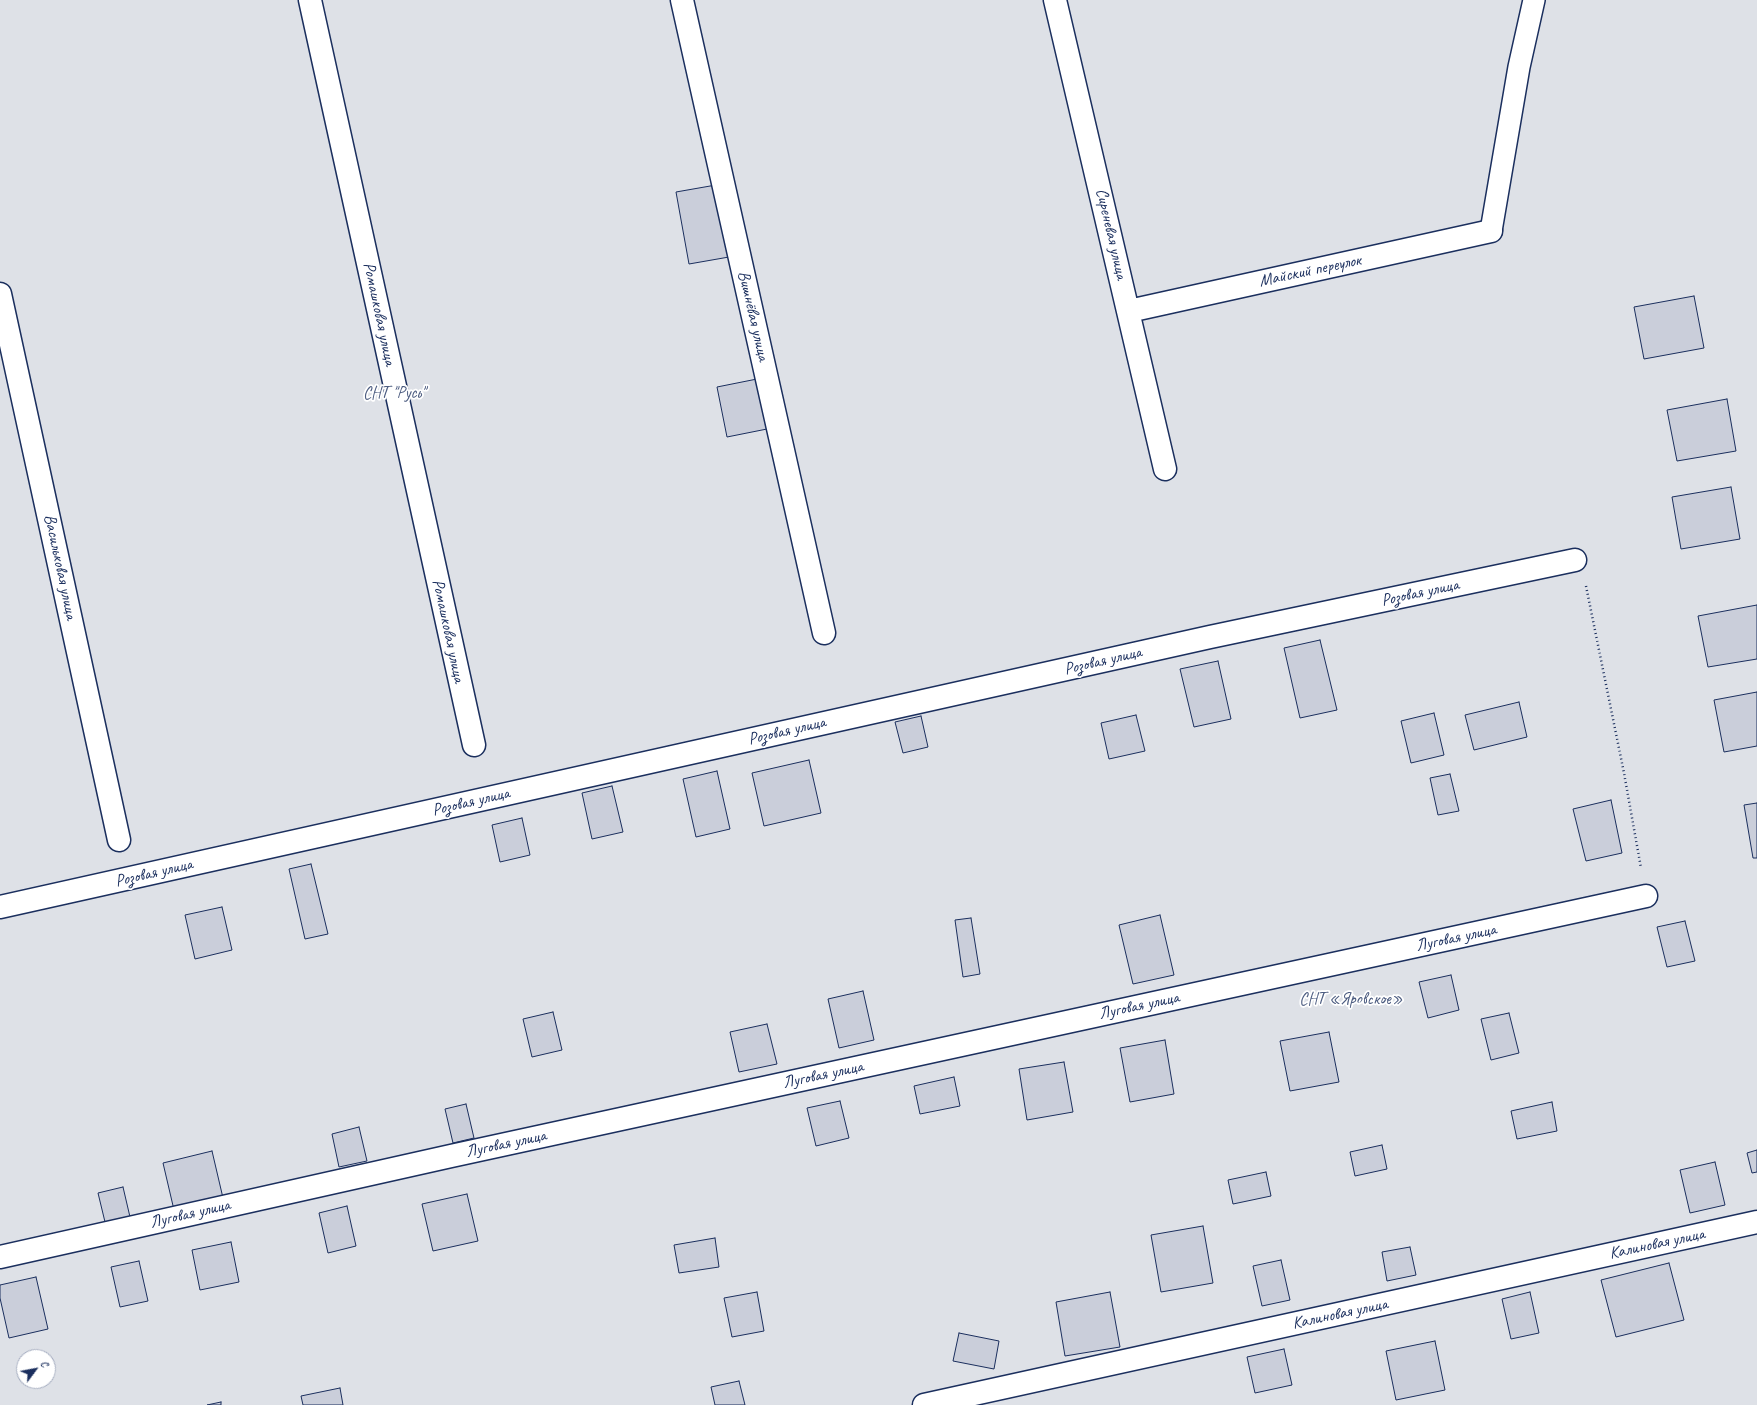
<!DOCTYPE html>
<html>
<head>
<meta charset="utf-8">
<style>
	body { margin:0 }
	#map { position:relative; width:1757px; height:1405px; overflow:hidden; background:#fff; font-family:Caveat,sans-serif }
	canvas { display:block }
	.north { position:absolute; left:16px; top:1349px; width:40px; height:40px; box-sizing:border-box; background:#fff; border:1px solid #a4acbf; border-radius:50%; rotate:58deg; font-size:11px; font-weight:700; line-height:16px; text-align:center; color:#1b2f5e }
	.north::after { content:''; display:block; margin:auto; width:14px; height:18px; background:#1b2f5e; clip-path:polygon(50% 0,100% 100%,50% 72%,0 100%) }
</style>
</head>
<body>
<div id="map">
<canvas width="1757" height="1405"></canvas>
<div class="north">С</div>
</div>
<script>
const g = document.querySelector('canvas').getContext('2d');
g.lineJoin = 'round';
function fill(path, color) {
  g.fillStyle = color;
  g.fill(path, 'evenodd');
}
function toPath(rows) {
  const path = new Path2D();
  for (const r of rows) {
    path.moveTo(r[0], r[1]);
    for (let i = 2; i < r.length; i += 2) path.lineTo(r[i], r[i + 1]);
  }
  return path;
}
function strokePath(path, color, width, dash) {
  g.strokeStyle = color;
  g.lineWidth = width;
  g.lineCap = dash ? 'butt' : 'round';
  g.setLineDash(dash || []);
  g.stroke(path);
}
function label(font, color, halo, rows, align = 'center') {
  g.font = font + ' Caveat,sans-serif';
  g.lineWidth = 3.5;
  g.setLineDash([]);
  g.textBaseline = 'middle';
  g.strokeStyle = halo;
  g.fillStyle = color;
  for (const [text, x, y, turn = 0] of rows) {
    g.save();
    g.translate(x, y);
    g.rotate((+turn || 0) * Math.PI / 180);
    g.textAlign = isNaN(turn) ? turn : align;
    if (halo) g.strokeText(text, 0, 0);
    g.fillText(text, 0, 0);
    g.restore();
  }
}
fill(toPath([
	[0,0,1757,0,1757,1405,0,1405],
	[24,1357,48,1357,48,1381,24,1381]
]), '#dee1e7');
const building = toPath([
	[716,185,729,257,689,264,676,192,716,185],
	[1694,296,1704,348,1644,359,1634,307,1694,296],
	[757,379,767,429,727,437,717,387,757,379],
	[1727,399,1736,451,1677,461,1667,410,1727,399],
	[1731,487,1740,539,1681,549,1672,497,1731,487],
	[1757,605,1757,659,1708,667,1698,616,1757,605],
	[1320,640,1337,710,1300,718,1284,648,1320,640],
	[1218,661,1231,719,1194,727,1180,669,1218,661],
	[1757,692,1757,746,1724,752,1714,700,1757,692],
	[1519,702,1527,737,1474,750,1465,715,1519,702],
	[1434,713,1444,755,1411,763,1401,721,1434,713],
	[1136,715,1145,751,1109,759,1101,723,1136,715],
	[921,716,928,747,903,753,895,722,921,716],
	[809,760,821,813,764,826,752,773,809,760],
	[717,771,730,829,696,837,683,779,717,771],
	[1450,774,1459,811,1438,815,1430,778,1450,774],
	[612,786,623,832,592,839,582,793,612,786],
	[1611,800,1622,853,1586,861,1573,809,1611,800],
	[1757,803,1757,858,1753,858,1744,805,1757,803],
	[522,818,530,855,500,862,492,825,522,818],
	[311,864,328,934,305,939,289,869,311,864],
	[222,907,232,950,195,959,185,915,222,907],
	[1160,915,1174,975,1133,984,1119,925,1160,915],
	[971,918,980,974,963,977,955,920,971,918],
	[1685,921,1695,961,1667,967,1657,927,1685,921],
	[1451,975,1459,1010,1428,1018,1419,982,1451,975],
	[863,991,874,1040,839,1048,828,999,863,991],
	[553,1012,562,1050,532,1057,523,1019,553,1012],
	[1509,1013,1519,1053,1491,1060,1481,1019,1509,1013],
	[767,1024,777,1064,739,1072,730,1032,767,1024],
	[1329,1032,1339,1082,1290,1091,1280,1041,1329,1032],
	[1165,1040,1174,1094,1130,1102,1120,1048,1165,1040],
	[1064,1062,1073,1112,1027,1120,1019,1069,1064,1062],
	[954,1077,960,1106,920,1114,914,1086,954,1077],
	[840,1101,849,1138,816,1146,807,1108,840,1101],
	[1552,1102,1557,1131,1517,1139,1511,1111,1552,1102],
	[466,1104,474,1138,453,1143,445,1109,466,1104],
	[359,1127,367,1161,339,1167,332,1134,359,1127],
	[1382,1145,1387,1169,1355,1176,1350,1152,1382,1145],
	[1757,1150,1757,1172,1752,1173,1747,1153,1757,1150],
	[212,1151,223,1198,174,1210,163,1163,212,1151],
	[1715,1162,1725,1205,1690,1213,1680,1170,1715,1162],
	[1266,1172,1271,1196,1233,1204,1228,1180,1266,1172],
	[123,1187,130,1217,105,1222,98,1193,123,1187],
	[467,1194,478,1241,433,1251,422,1204,467,1194],
	[347,1206,356,1246,328,1253,319,1213,347,1206],
	[1203,1226,1213,1283,1161,1292,1151,1235,1203,1226],
	[715,1238,719,1267,679,1273,674,1245,715,1238],
	[231,1242,239,1282,200,1290,192,1250,231,1242],
	[1410,1247,1416,1275,1387,1281,1382,1252,1410,1247],
	[1281,1260,1290,1300,1262,1306,1253,1266,1281,1260],
	[139,1261,148,1301,120,1307,111,1267,139,1261],
	[1669,1263,1684,1320,1616,1337,1601,1280,1669,1263],
	[36,1277,48,1329,9,1338,0,1298,0,1285,36,1277],
	[757,1292,764,1331,732,1337,724,1298,757,1292],
	[1110,1292,1120,1347,1065,1356,1056,1302,1110,1292],
	[1530,1292,1539,1333,1511,1339,1502,1299,1530,1292],
	[959,1333,999,1341,994,1369,953,1361,959,1333],
	[1435,1341,1445,1390,1396,1400,1386,1351,1435,1341],
	[1284,1349,1292,1385,1255,1393,1247,1357,1284,1349],
	[739,1381,745,1405,715,1405,711,1387,739,1381],
	[340,1388,343,1405,303,1405,301,1396,340,1388],
	[221,1402,221,1405,207,1405,221,1402]
]);
fill(building, '#caceda');
strokePath(building, '#1b2f5e', 1);
const lane = toPath([
	[1491,231,1519,67,1534,0]
]);
const street = toPath([
	[310,0,474,745],
	[682,0,824,633],
	[1055,0,1165,469],
	[0,294,119,840],
	[1129,311,1491,231],
	[0,907,1210,637,1575,560],
	[0,1257,451,1156,1646,896],
	[924,1405,1757,1222]
]);
strokePath(lane, '#1b2f5e', 24);
strokePath(street, '#1b2f5e', 25);
strokePath(toPath([
	[1586,586,1624,773,1641,868]
]), '#1b2f5e', 2.5, [1, 3]);
strokePath(lane, '#fff', 21);
strokePath(street, '#fff', 22);
label('17px', '#1b2f5e', '#fff', [
	["Сиреневая улица",1111,234,77],
	["Майский переулок",1310,271,-12],
	["Ромашковая улица",379,314,78],
	["Вишнёвая улица",753,316,77],
	["Васильковая улица",60,567,78],
	["Розовая улица",1420,593,-12],
	["Ромашковая улица",448,631,78],
	["Розовая улица",1103,661,-13],
	["Розовая улица",787,731,-13],
	["Розовая улица",471,802,-13],
	["Розовая улица",154,873,-13],
	["Луговая улица",1456,938,-12],
	["Луговая улица",1139,1006,-12],
	["Луговая улица",823,1075,-12],
	["Луговая улица",506,1144,-12],
	["Луговая улица",190,1214,-13],
	["Калиновая улица",1657,1244,-12],
	["Калиновая улица",1340,1314,-12]
]);
label('17px', '#4c5c80', '#fff', [
	["СНТ \"Русь\"",394,394],
	["СНТ «Яровское»",1351,1000]
]);
</script>
</body>
</html>
